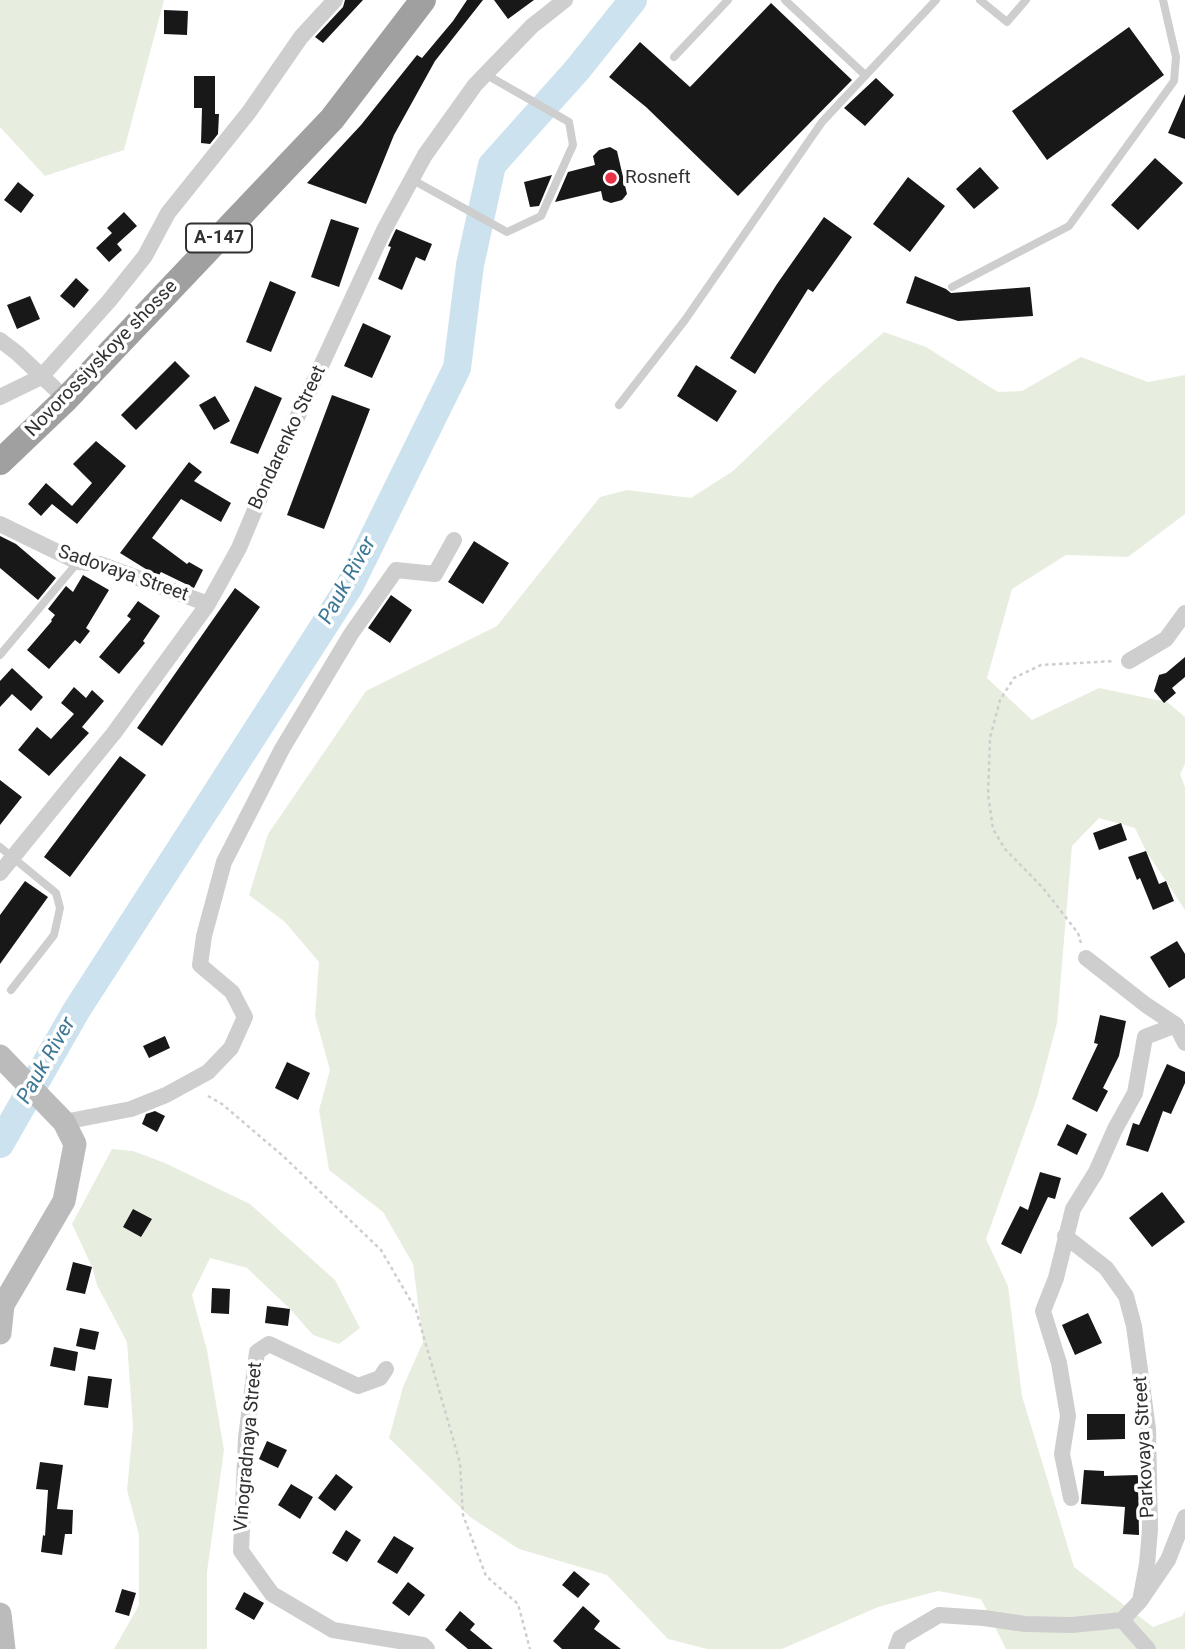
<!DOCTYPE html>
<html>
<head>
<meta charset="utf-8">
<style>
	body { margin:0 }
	canvas { display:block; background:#fff }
</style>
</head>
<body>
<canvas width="1185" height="1649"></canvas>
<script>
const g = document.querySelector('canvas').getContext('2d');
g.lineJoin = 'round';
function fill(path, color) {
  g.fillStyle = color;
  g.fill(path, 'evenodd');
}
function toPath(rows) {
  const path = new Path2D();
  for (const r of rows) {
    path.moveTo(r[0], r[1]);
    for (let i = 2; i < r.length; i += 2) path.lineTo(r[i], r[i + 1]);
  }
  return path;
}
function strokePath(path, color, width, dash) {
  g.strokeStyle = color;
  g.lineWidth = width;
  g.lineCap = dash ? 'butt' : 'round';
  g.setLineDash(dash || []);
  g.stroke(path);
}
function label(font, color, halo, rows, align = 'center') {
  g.font = font + ' Roboto,sans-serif';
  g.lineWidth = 7;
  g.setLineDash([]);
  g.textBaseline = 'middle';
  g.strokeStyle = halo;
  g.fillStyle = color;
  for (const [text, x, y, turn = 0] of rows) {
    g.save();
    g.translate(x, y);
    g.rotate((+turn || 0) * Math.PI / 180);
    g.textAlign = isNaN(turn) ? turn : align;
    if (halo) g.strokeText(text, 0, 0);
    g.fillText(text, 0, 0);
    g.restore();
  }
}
fill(toPath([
	[0,0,164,0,124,150,45,176,0,127],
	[884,332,926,347,998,392,1022,391,1081,357,1148,382,1185,375,1185,514,1128,557,1066,555,1012,589,987,678,1032,720,1099,688,1167,702,1185,717,1185,764,1180,774,1185,787,1185,910,1146,851,1135,828,1099,818,1072,846,1057,1023,1037,1098,986,1239,1008,1286,1022,1396,1074,1567,1153,1627,1182,1616,1185,1611,1185,1649,1006,1649,981,1599,938,1591,878,1607,782,1649,707,1649,668,1639,607,1575,519,1549,470,1517,389,1438,403,1387,423,1342,413,1264,383,1212,329,1170,319,1110,330,1070,315,1016,319,962,285,922,249,895,268,834,366,691,497,626,600,497,627,490,691,498,733,471,824,384],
	[112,1149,133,1151,165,1163,250,1204,335,1280,360,1328,339,1344,313,1335,290,1309,247,1268,210,1258,192,1295,207,1350,224,1450,207,1572,207,1649,114,1649,139,1605,139,1535,127,1490,133,1427,127,1342,97,1285,92,1267,72,1224]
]), '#e8eedf');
strokePath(toPath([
	[0,1144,76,1011,349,587,457,368,470,265,492,165,577,70,633,0]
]), '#cce2ee', 28);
fill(toPath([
	[345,0,363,0,323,43,315,37,343,7],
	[467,0,483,0,435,61,394,135,366,204,307,183,361,125,417,55,422,58,453,21],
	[494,0,534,0,508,19],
	[771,3,852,80,738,196,646,107,609,77,640,42,690,87],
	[164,10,188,11,187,35,164,34],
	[1129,27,1164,75,1047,160,1012,111],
	[194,76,215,76,215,114,219,114,218,134,210,144,201,143,202,108,194,108],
	[876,78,894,95,865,126,844,108],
	[1185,94,1185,139,1168,133],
	[610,147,617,151,627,194,622,200,611,203,603,200,601,191,555,202,568,172,595,165,593,156,599,150],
	[1155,158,1183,183,1138,230,1111,205],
	[980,167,999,188,974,209,956,189],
	[552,175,539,206,530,207,524,182],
	[908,177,945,206,910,252,873,224],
	[18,182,34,195,21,213,4,200],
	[124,212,137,226,117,244,122,250,109,262,96,248,112,233,107,228],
	[824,217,852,237,813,292,808,289,755,374,730,358,777,284],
	[331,219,359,228,339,287,311,277],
	[396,229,432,244,425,261,416,257,402,290,378,279,391,247,388,246],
	[915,276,946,289,951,293,1030,287,1033,316,958,321,906,303],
	[76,278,89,290,74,308,60,296],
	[270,281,296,292,271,352,246,342],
	[30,296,40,319,17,329,7,305],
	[363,323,391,336,372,378,344,366],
	[175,361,190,376,136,430,121,415],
	[696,365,737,391,717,422,677,396],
	[255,386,282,398,258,454,230,443],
	[332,395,370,409,324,529,287,515],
	[215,396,230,421,214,430,199,405],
	[96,441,126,466,77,524,52,504,41,516,28,504,46,483,72,506,92,483,73,464],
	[189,462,202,472,194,481,231,503,221,522,181,499,152,538,187,564,189,562,203,570,194,588,161,572,159,575,149,571,120,553],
	[0,536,16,544,56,578,38,600,0,568],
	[474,541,509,563,483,604,448,582],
	[83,575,109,590,86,628,90,631,80,644,75,640,49,669,27,650,52,621,51,620,55,615,48,609,66,586,73,592],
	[235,588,260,607,162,746,137,728],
	[391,595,412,610,390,643,368,628],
	[138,601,160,616,143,641,145,643,119,674,99,657,131,619,127,616],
	[1185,657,1185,677,1172,688,1176,693,1164,703,1154,691,1159,675,1166,673],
	[12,668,43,697,31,711,12,694,0,707,0,681],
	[74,687,86,698,92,690,104,701,82,727,89,733,49,776,18,750,37,727,51,739,74,714,61,703],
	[120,756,146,775,70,877,44,857],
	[0,780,22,797,0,825],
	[1121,823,1127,840,1099,850,1093,833],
	[1146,851,1159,884,1166,881,1174,901,1153,910,1140,878,1137,880,1128,857],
	[25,881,48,897,0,964,0,915],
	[1177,941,1185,954,1185,978,1169,988,1150,957],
	[1100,1015,1126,1021,1119,1056,1103,1088,1108,1091,1097,1112,1072,1099,1098,1044,1094,1043],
	[165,1036,170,1048,149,1058,143,1046],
	[287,1062,310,1073,298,1100,275,1088],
	[1167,1064,1185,1072,1185,1083,1171,1114,1163,1111,1148,1152,1126,1145,1133,1123,1139,1125],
	[155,1111,165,1116,157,1132,142,1124,146,1114],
	[1067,1124,1087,1134,1077,1155,1057,1145],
	[1040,1172,1061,1178,1055,1199,1048,1197,1021,1254,1001,1244,1020,1206,1028,1210],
	[1162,1192,1185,1222,1152,1247,1129,1218],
	[133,1209,152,1219,141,1237,123,1227],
	[73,1262,92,1267,85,1294,66,1290],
	[212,1288,230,1289,229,1314,211,1313],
	[267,1306,290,1309,288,1326,265,1323],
	[1088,1313,1102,1343,1075,1355,1062,1325],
	[80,1328,99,1332,95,1350,76,1346],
	[54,1347,78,1352,75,1371,50,1366],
	[88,1376,112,1379,108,1408,84,1405],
	[1087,1414,1125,1414,1125,1439,1087,1440],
	[267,1441,287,1450,278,1468,259,1459],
	[40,1462,63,1465,57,1509,73,1510,72,1534,65,1534,62,1555,41,1552,43,1535,45,1536,48,1490,36,1489],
	[1084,1470,1104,1471,1104,1476,1138,1475,1139,1535,1123,1534,1125,1507,1081,1504],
	[336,1474,353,1487,335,1511,318,1498],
	[291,1484,313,1497,300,1519,278,1505],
	[346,1530,361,1540,347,1562,332,1553],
	[394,1536,414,1548,397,1574,377,1562],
	[574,1571,590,1584,578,1598,562,1585],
	[408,1582,425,1595,409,1616,392,1603],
	[122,1589,136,1593,129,1616,115,1612],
	[244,1592,264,1603,254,1620,235,1609],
	[583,1606,600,1621,594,1629,621,1649,562,1649,553,1641],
	[460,1611,475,1624,470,1630,493,1649,468,1649,445,1630]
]), '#181818');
strokePath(toPath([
	[1081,943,1078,933,1043,888,1005,849,993,829,988,794,990,738,1000,700,1014,678,1041,665,1115,661],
	[208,1096,222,1104,283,1156,381,1250,416,1310,460,1463,463,1515,486,1576,518,1604,530,1649]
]), '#cecece', 2.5, [3.5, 3.5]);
strokePath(toPath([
	[785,0,865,75],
	[980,0,1007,22,1026,0],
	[674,57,728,0],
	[411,179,507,232,541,216,573,145,569,122,485,74],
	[952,287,1069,226,1174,81,1176,57,1163,0],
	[619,405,685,320,822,122,936,0],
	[0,655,78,562],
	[0,847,56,893,60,908,54,935,11,990]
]), '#cecece', 8);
strokePath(toPath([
	[0,340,17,353,66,399],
	[0,397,41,377,109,301,145,256,168,213,249,112,301,37,335,0],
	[0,524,78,562,100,564,208,604],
	[1129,661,1166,639,1185,613],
	[0,873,114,733,208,604,239,548,262,493,384,230,425,155,475,85,532,26,565,0],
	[1086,958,1146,1005,1176,1025,1185,1043],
	[64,1122,131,1109,166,1095,208,1072,231,1048,245,1017,232,992,200,965,204,936,224,862,282,749,351,634,396,570,435,574,454,540],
	[1065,1236,1106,1268,1126,1296,1134,1326,1148,1429,1150,1530,1147,1564,1140,1601],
	[386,1369,380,1378,358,1386,269,1344,257,1352,246,1438,241,1551,272,1594,333,1630,423,1645,427,1649],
	[1071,1498,1062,1454,1068,1416,1059,1363,1043,1311,1056,1278,1073,1209,1096,1172,1115,1129,1135,1093,1145,1037,1176,1025],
	[1122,1620,1140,1601,1168,1560,1185,1517],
	[1122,1620,1148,1649],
	[896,1649,900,1638,939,1615,984,1618,1025,1624,1072,1625,1122,1620]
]), '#cecece', 16);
strokePath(toPath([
	[0,1056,64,1122,75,1144,64,1201,3,1305,0,1333],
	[0,1614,4,1649]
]), '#bbb', 23);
strokePath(toPath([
	[0,462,66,399,332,119,423,0]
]), '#a0a0a0', 26);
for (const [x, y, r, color] of [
	[611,178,7,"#e93247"]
]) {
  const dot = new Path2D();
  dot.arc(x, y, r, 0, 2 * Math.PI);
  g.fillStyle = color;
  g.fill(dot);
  strokePath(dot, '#fff', 2.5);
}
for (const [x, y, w] of [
	[219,238,66]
]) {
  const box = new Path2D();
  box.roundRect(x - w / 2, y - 14.5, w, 29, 5);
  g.fillStyle = '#fff';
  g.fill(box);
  strokePath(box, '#313131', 2);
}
label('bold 18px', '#313131', null, [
	["А-147",219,238]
]);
label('19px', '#313131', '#fff', [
	["Rosneft",625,178]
], 'left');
label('19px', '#313131', '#fff', [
	["Novorossiyskoye shosse",102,359,-46],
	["Bondarenko Street",288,438,-65],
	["Sadovaya Street",123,574,19],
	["Vinogradnaya Street",249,1447,-85],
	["Parkovaya Street",1145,1447,-93]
]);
label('italic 21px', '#3c7796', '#fff', [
	["Pauk River",348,581,-61],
	["Pauk River",47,1061,-60]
]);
</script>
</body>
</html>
